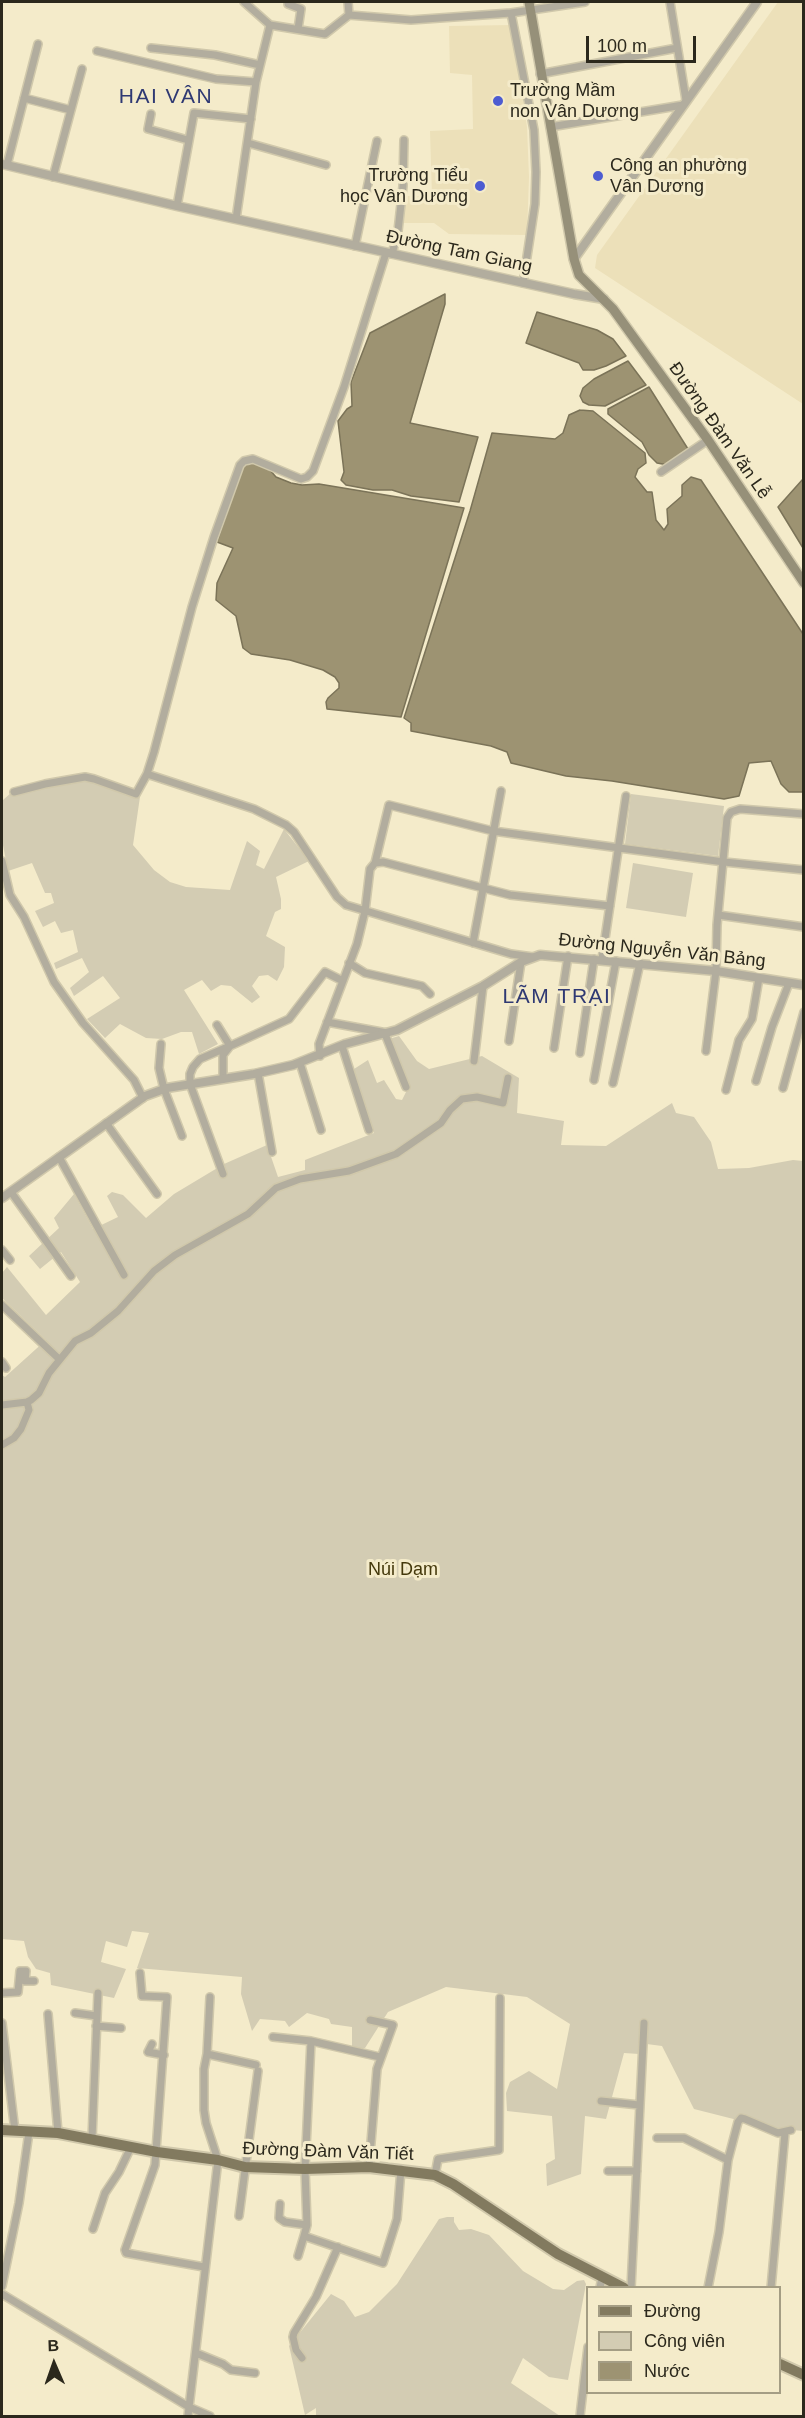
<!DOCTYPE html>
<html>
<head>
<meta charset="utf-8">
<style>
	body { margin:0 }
	#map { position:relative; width:805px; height:2418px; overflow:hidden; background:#f4ebca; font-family:Arial,sans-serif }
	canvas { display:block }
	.frame { position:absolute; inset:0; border:3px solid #2b281c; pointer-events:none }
	.legend { position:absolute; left:586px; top:2286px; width:195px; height:108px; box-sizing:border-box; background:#f4ebca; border:2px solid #a49d84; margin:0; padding:8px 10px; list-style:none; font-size:18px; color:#2b281c }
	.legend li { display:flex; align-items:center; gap:12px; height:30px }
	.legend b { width:30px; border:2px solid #a49d84 }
	.north { position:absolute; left:24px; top:2334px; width:60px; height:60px; -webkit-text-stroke:4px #f4ebca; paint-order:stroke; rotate:358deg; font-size:16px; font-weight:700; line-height:24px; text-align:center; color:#2b281c }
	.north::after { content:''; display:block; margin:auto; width:21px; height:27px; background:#2b281c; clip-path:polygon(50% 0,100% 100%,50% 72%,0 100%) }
	.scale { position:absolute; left:586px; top:36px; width:110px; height:27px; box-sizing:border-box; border:3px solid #2b281c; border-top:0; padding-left:8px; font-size:18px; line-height:21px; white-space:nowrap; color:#2b281c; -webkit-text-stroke:4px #f4ebca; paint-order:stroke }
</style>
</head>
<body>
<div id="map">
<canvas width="805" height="2418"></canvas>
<div class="frame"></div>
<ul class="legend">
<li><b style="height:8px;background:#827a5f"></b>Đường</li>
<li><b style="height:16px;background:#d3ccb3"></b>Công viên</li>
<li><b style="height:16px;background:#9d9372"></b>Nước</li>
</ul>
<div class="north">B</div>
<div class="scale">100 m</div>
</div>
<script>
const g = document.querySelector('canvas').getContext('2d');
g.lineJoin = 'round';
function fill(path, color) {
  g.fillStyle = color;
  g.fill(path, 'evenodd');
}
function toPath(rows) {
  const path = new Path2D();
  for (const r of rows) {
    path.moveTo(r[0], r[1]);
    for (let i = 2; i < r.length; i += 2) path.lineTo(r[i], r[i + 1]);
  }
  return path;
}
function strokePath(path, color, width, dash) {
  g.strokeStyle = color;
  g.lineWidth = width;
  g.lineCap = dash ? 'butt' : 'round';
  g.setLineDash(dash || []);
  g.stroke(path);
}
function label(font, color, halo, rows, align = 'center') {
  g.font = font + ' Arial,sans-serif';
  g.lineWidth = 6;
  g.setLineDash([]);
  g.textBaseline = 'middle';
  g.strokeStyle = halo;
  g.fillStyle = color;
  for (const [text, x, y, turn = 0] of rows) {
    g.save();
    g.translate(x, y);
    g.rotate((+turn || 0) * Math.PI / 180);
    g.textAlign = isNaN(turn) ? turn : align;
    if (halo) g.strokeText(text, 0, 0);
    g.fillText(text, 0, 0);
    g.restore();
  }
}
fill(toPath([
	[778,2,803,2,803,404,595,268,597,255],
	[512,25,527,127,529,177,527,235,449,234,434,223,395,223,397,196,432,196,430,131,473,129,472,75,450,73,449,26]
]), '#ece0b9');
fill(toPath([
	[82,778,132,797,139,782,142,783,133,845,154,870,170,882,186,887,230,890,247,841,260,851,256,865,264,869,284,829,309,861,276,877,281,899,281,909,275,912,266,936,285,947,284,967,277,981,268,975,259,976,252,986,260,997,252,1003,231,986,221,985,211,991,202,980,184,990,218,1044,199,1054,192,1032,181,1032,162,1039,146,1038,120,1024,105,1038,87,1019,120,998,103,976,74,996,70,988,89,972,82,958,56,969,54,963,78,952,73,930,61,933,55,921,43,927,35,911,54,903,51,893,45,893,32,863,8,871,2,840,3,800,12,792],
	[631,794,724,806,718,856,625,844],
	[633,863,693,873,686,917,626,908],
	[399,1036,417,1061,429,1069,482,1056,519,1078,517,1113,564,1121,561,1145,606,1146,672,1103,676,1113,694,1117,711,1142,718,1169,749,1168,793,1160,803,1161,803,2131,769,2128,694,2109,662,2046,639,2043,639,2054,624,2053,606,2119,585,2116,581,2174,547,2186,546,2164,555,2159,552,2116,507,2111,506,2093,510,2082,529,2071,557,2089,570,2024,527,1997,446,1987,388,2012,365,2048,352,2048,352,2027,331,2024,329,2019,307,2013,289,2027,285,2021,260,2019,252,2031,241,1994,242,1977,137,1968,149,1933,132,1931,127,1947,106,1941,101,1962,126,1969,114,1998,51,1985,50,1973,36,1969,28,1957,24,1941,2,1939,2,1375,5,1377,46,1340,2,1298,2,1273,7,1267,46,1315,80,1282,61,1252,40,1269,29,1256,59,1228,54,1218,74,1194,93,1229,118,1217,107,1196,112,1192,123,1195,146,1218,174,1194,224,1164,267,1145,278,1177,305,1170,305,1160,374,1133,354,1069,368,1060,377,1083,384,1080,396,1099,402,1100,407,1090,389,1039],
	[447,2217,454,2217,454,2222,459,2230,471,2229,489,2235,523,2271,553,2289,564,2290,577,2281,584,2280,586,2284,568,2380,549,2377,523,2358,511,2383,560,2416,316,2416,316,2408,305,2415,289,2346,331,2294,344,2301,355,2317,369,2312,397,2284,439,2219]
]), '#d3ccb3');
const water = toPath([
	[445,294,445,304,410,423,478,437,459,502,411,496,392,490,373,490,346,485,341,480,344,472,338,421,347,409,352,406,351,382,370,333,445,294],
	[537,312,597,330,613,339,626,356,606,366,594,370,583,370,579,363,526,343,537,312],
	[628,361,646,385,605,406,589,405,583,402,580,396,583,388,594,379,628,361],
	[649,387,688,449,668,465,657,463,649,455,642,442,608,414,608,409,649,387],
	[580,410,593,411,645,453,646,463,638,469,635,477,647,492,652,492,656,520,664,530,668,524,667,509,682,496,682,485,691,477,701,480,803,634,803,792,789,792,781,784,771,761,749,763,739,796,724,799,612,781,566,776,511,763,507,752,491,746,411,731,411,723,404,718,470,511,492,433,555,439,563,433,569,415,580,410],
	[255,463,269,469,276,477,291,483,302,485,319,484,464,508,401,717,327,709,326,702,328,698,339,688,339,683,335,677,323,670,290,660,251,654,243,648,236,616,216,600,217,583,233,548,217,542,241,471,244,465,255,463],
	[803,479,803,548,778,507,803,479]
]);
fill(water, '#9d9372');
strokePath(water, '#7b7358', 1.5);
const minor = toPath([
	[288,2,288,4,301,9,298,29],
	[348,2,349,15],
	[670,2,686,100],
	[511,13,534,130,536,172,535,204,523,283],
	[270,25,325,34,349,15,411,20,511,13,585,2],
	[151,48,215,55,260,65],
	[97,51,216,79,256,82],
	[540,74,677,48],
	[24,98,71,110],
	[151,114,148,129,188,140],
	[550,127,683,105],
	[248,143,326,165],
	[7,165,38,44],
	[53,177,82,69],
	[177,206,194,113,251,119],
	[236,219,256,82,270,25,244,2],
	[355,246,377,141],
	[392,254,398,231,403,186,404,140],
	[661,472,708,440],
	[147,774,254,809,286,825,294,832,337,897,346,905,511,954,533,957],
	[14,792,45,784,85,777,94,779,136,794,147,774,154,752,192,607,214,537,240,465,244,461,253,459,301,479,307,477,313,471,344,387,386,253],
	[2,861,10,895,24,917,54,982,83,1023,134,1080,143,1098],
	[375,863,389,805,493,831,724,862,804,870],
	[718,915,804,927],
	[473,943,501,791],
	[602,959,626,796],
	[349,963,365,973,422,986,430,994],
	[327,1022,387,1033],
	[217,1025,230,1046,200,1059,193,1067,190,1074,190,1084,223,1174],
	[385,1034,406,1087],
	[509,1041,521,962],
	[161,1044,159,1068,164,1089,182,1136],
	[342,1046,369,1130],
	[554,1048,568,956],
	[706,1051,716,971,717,925,727,818,731,812,740,809,804,814],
	[580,1053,594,959],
	[320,1056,319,1044,357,944,365,911,370,869,375,863,383,862,510,895,610,906],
	[474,1061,483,986],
	[300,1063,321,1130],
	[258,1073,272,1152],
	[223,1079,223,1055,230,1046,289,1019,325,972,343,981],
	[594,1080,616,961],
	[756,1081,772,1027,789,983],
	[613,1083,640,963],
	[783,1088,804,1012],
	[726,1090,739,1040,752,1019,759,978],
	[106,1123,157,1194],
	[59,1157,124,1275],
	[11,1192,71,1276],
	[2,1250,10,1260],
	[2,1305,59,1359],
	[2,1362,6,1368],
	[2,1405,27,1402,31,1400,39,1393,49,1373,75,1341,91,1333,118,1311,154,1271,175,1255,248,1214,276,1188,300,1179,349,1171,396,1154,441,1123,450,1110,462,1099,477,1097,503,1103,508,1078],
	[2,1445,14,1438,21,1429,29,1410,27,1402],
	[140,1973,142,1996,167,1997,155,2165,125,2250,126,2253,204,2267],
	[2,1993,18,1992,20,1971,26,1971,25,1981,34,1981],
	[75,2013,97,2016],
	[48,2014,58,2133],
	[2,2023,15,2131],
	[96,2026,121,2028],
	[273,2037,311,2041,380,2057],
	[311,2041,305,2169,307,2225,304,2236,383,2263,397,2219,401,2169],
	[152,2044,148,2052,164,2055],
	[207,2054,256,2065],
	[601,2101,639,2105],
	[657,2138,684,2138,728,2160],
	[92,2139,98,1993],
	[369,2167,377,2069,393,2025,370,2020],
	[608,2171,637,2171],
	[435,2175,438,2159,499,2150,500,1998],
	[280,2204,279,2218,285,2222,307,2225],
	[239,2216,258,2071],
	[93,2229,105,2193,119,2172,131,2147],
	[298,2256,304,2236],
	[2,2286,19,2203,29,2132],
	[600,2288,602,2277],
	[631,2288,644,2023],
	[708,2288,719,2232,728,2160,738,2122,741,2118,745,2119,778,2133,791,2130],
	[771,2288,785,2133],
	[2,2294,189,2407,210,2416],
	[196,2353,223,2364,231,2370,255,2373],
	[302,2358,296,2350,293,2337,294,2333,316,2297,338,2247],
	[188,2416,218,2160,206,2123,204,2110,204,2069,207,2054,210,1997],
	[580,2416,588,2347]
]);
const tertiary = toPath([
	[2,164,177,206,574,294,604,299],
	[574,259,757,2],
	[2,1198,145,1096,167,1088,254,1074,293,1065,345,1044,397,1030,483,986,521,962,540,955,716,971,804,985]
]);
const secondary = toPath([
	[529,2,574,259,579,275,613,309,708,440,804,583]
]);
const primary = toPath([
	[2,2130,58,2133,157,2152,218,2160,245,2167,305,2169,369,2167,435,2175,453,2184,558,2254,624,2288],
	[780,2364,804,2375]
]);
strokePath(minor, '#d0c8ab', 10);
strokePath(tertiary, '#d0c8ab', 11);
strokePath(secondary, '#d0c8ab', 12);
strokePath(primary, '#d0c8ab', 14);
strokePath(minor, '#b2ad9e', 7);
strokePath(tertiary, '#b2ad9e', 8);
strokePath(secondary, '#969079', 9);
strokePath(primary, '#827a5f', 10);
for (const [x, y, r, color] of [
	[498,101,6,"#4d5cd1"],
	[598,176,6,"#4d5cd1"],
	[480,186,6,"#4d5cd1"]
]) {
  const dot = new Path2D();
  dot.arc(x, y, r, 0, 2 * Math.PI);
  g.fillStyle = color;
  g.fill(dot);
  strokePath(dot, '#f4ebca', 2);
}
label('18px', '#2b281c', '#f4ebca', [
	["Trường Mầm",510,91],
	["non Vân Dương",510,112],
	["Công an phường",610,166],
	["Vân Dương",610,187],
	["Trường Tiểu",468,176,"right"],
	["học Vân Dương",468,197,"right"]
], 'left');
label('18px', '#2b281c', '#f4ebca', [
	["Đường Tam Giang",459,252,12],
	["Đường Đàm Văn Lễ",719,431,55],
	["Đường Nguyễn Văn Bảng",662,951,6],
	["Đường Đàm Văn Tiết",328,2152,2]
]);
label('18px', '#44380b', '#f4ebca', [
	["Núi Dạm",403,1570]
]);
g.letterSpacing = '1.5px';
label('21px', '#2f3973', '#f4ebca', [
	["HAI VÂN",166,97],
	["LÃM TRẠI",557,997]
]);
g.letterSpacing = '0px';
</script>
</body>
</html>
